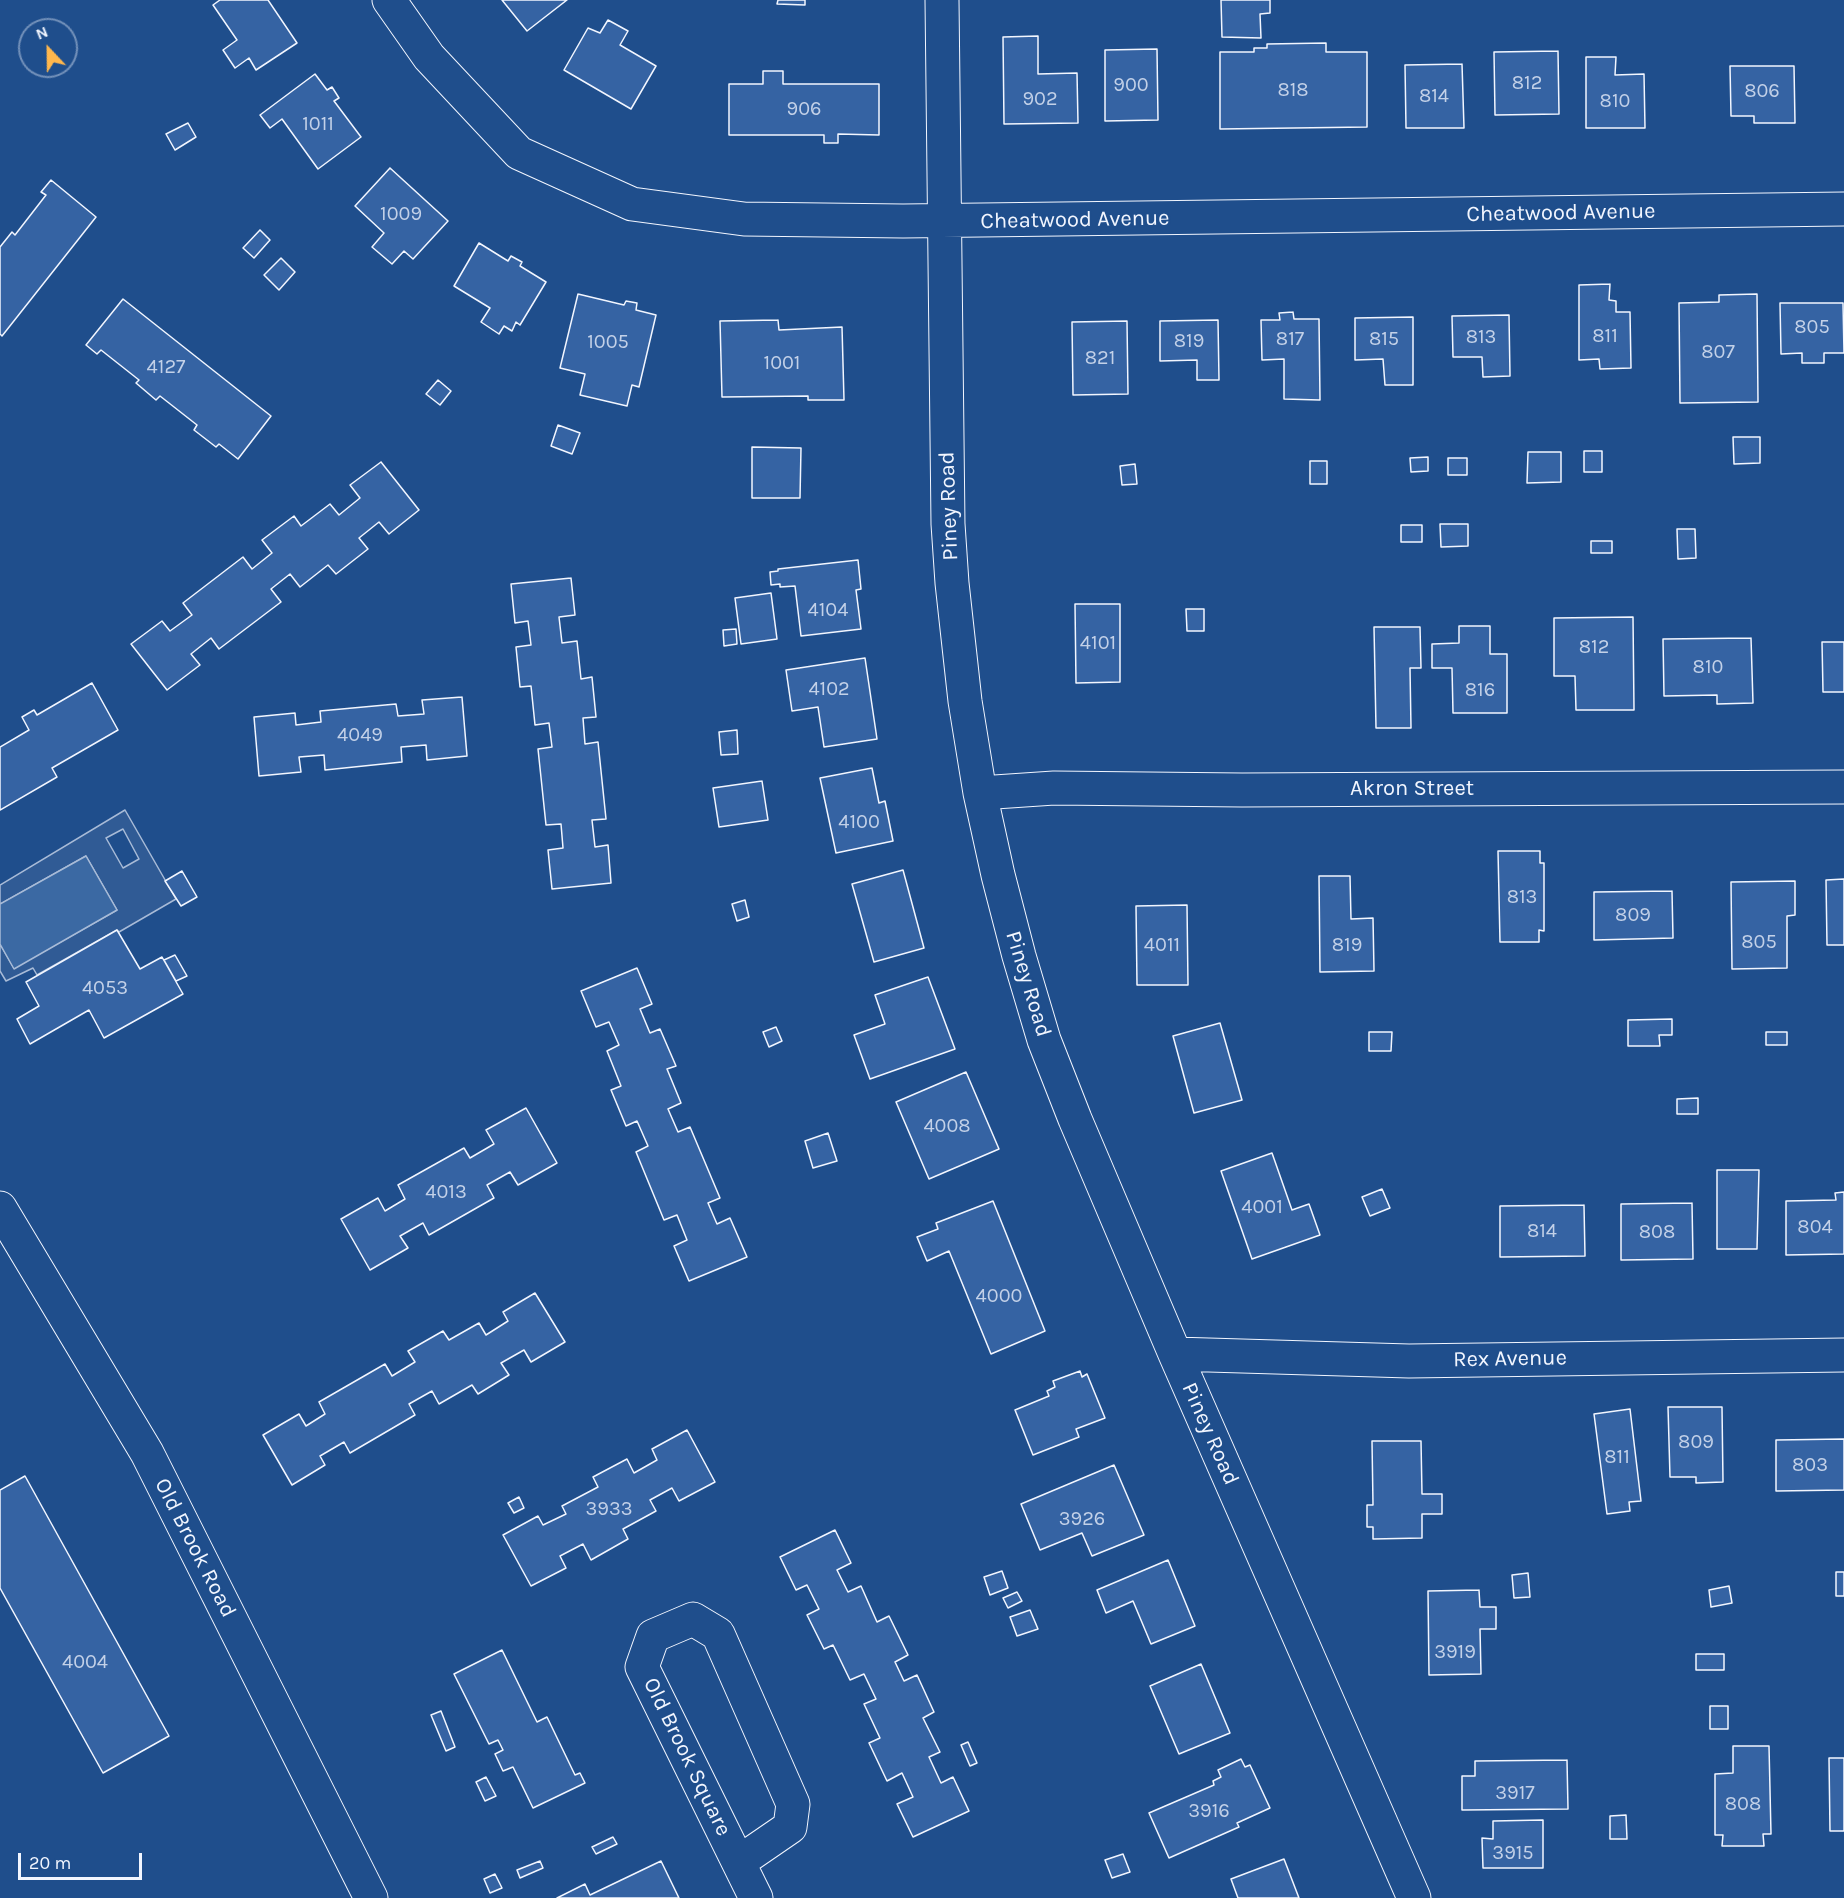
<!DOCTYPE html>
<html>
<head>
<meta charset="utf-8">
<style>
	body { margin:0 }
	#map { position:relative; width:1844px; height:1898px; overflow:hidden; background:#1f4e8c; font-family:Karla,sans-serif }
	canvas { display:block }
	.north { position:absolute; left:18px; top:18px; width:60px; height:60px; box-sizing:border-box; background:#1f4e8c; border:2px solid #7391ba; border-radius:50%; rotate:338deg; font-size:16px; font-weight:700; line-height:24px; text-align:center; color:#f2f6ff }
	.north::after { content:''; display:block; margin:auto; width:21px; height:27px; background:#ffb74d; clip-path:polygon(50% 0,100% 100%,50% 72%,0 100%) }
	.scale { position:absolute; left:18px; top:1853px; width:124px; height:27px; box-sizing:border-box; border:3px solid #f2f6ff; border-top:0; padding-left:8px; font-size:18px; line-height:21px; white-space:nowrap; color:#f2f6ff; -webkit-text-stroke:4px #1f4e8c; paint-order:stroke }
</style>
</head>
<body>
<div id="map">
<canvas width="1844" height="1898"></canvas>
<div class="north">N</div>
<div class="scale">20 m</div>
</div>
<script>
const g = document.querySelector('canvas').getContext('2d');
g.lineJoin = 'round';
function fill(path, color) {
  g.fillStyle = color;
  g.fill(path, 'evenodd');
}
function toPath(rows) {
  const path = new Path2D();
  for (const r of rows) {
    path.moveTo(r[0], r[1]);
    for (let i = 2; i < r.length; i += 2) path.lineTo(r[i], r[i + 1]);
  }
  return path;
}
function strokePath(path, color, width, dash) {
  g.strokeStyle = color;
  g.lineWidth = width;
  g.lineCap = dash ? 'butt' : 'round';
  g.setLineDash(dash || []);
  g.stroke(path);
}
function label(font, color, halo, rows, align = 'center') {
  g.font = font + ' Karla,sans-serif';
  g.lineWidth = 4.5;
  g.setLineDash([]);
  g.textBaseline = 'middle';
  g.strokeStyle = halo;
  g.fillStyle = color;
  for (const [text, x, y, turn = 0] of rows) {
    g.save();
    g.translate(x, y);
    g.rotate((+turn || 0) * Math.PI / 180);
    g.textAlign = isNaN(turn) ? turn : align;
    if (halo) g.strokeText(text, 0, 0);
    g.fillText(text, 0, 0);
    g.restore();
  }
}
const parking = toPath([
	[125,810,176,899,119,932,117,930,37,975,33,968,6,981,0,971,0,944,14,968,117,910,86,856,0,904,0,885,125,810],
	[123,829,139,859,123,868,106,838,123,829]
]);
fill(parking, '#305b95');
strokePath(parking, '#a8bbd7', 1.5);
const water = toPath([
	[86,856,117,910,14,969,0,944,0,904,86,856]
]);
fill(water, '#3b69a3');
strokePath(water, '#a8bbd7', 1.5);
const building = toPath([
	[220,0,268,0,297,43,256,70,249,58,235,68,223,50,237,40,213,5,220,0],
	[502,0,567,0,527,31,502,0],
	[778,0,805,0,805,5,777,4,778,0],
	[1221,0,1270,0,1270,13,1260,14,1261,38,1222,37,1221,0],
	[608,20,628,31,620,45,656,66,631,109,564,70,588,28,600,33,608,20],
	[1038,36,1038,74,1077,73,1078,123,1004,124,1003,37,1038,36],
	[1326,43,1326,52,1367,52,1367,127,1220,129,1220,52,1254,52,1254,48,1267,48,1267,44,1326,43],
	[1157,49,1158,120,1105,121,1105,50,1157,49],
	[1558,51,1559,114,1495,115,1494,52,1558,51],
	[1586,57,1616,57,1615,75,1644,74,1645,128,1586,128,1586,57],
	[1462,64,1464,128,1406,128,1405,65,1462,64],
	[1730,66,1794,66,1795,123,1754,123,1754,116,1731,116,1730,66],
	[763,71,783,71,783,84,879,84,879,135,838,134,838,143,824,143,824,135,729,135,729,84,763,84,763,71],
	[315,74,327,90,332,87,339,98,334,101,361,137,318,169,282,119,270,128,260,115,315,74],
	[188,123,196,137,175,150,166,134,188,123],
	[390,168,448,221,413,259,404,251,392,264,372,247,384,233,355,206,390,168],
	[51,180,96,217,2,336,0,334,0,247,12,232,15,235,46,195,41,192,51,180],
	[260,230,270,240,254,258,243,248,260,230],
	[479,243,508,261,511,256,522,262,520,266,546,282,520,325,516,322,512,331,504,326,499,334,481,322,490,308,454,286,479,243],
	[281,258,295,272,279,290,264,275,281,258],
	[1610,284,1609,300,1616,301,1616,312,1630,312,1631,368,1600,369,1599,359,1579,360,1579,285,1610,284],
	[578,294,624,305,626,301,637,303,636,310,656,315,639,387,632,385,627,406,580,395,585,374,560,368,578,294],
	[1757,294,1758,402,1680,403,1679,303,1719,302,1719,295,1757,294],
	[123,299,271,416,238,459,219,444,216,447,194,430,197,425,160,396,156,400,136,383,139,380,101,350,97,354,86,345,123,299],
	[1780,303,1843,303,1844,353,1824,353,1824,363,1802,363,1802,353,1781,354,1780,303],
	[1293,312,1294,319,1319,319,1320,400,1284,399,1284,359,1262,360,1261,320,1280,320,1279,313,1293,312],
	[1509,315,1510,376,1483,377,1482,357,1453,357,1452,316,1509,315],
	[1413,317,1413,385,1385,385,1383,359,1355,360,1355,318,1413,317],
	[778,320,779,330,842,327,844,400,808,400,808,396,722,397,720,321,778,320],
	[1218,320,1219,380,1197,380,1197,360,1160,361,1160,321,1218,320],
	[1127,321,1128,394,1073,395,1072,322,1127,321],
	[438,380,451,391,440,405,426,394,438,380],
	[558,425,580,433,572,454,551,446,558,425],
	[1733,437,1760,437,1760,463,1734,464,1733,437],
	[752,447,801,448,800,498,752,498,752,447],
	[1584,451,1602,451,1602,472,1584,472,1584,451],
	[1528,452,1561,452,1561,482,1527,483,1528,452],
	[1428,457,1428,471,1411,472,1410,458,1428,457],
	[1448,458,1467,458,1467,475,1448,475,1448,458],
	[1310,461,1327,461,1327,484,1310,484,1310,461],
	[381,462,419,510,389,534,379,522,359,538,368,549,336,574,328,565,300,587,290,574,271,589,281,602,219,649,211,638,191,654,200,665,167,690,131,644,162,621,170,631,192,615,183,603,243,557,252,569,272,553,262,540,294,516,301,526,330,504,339,515,360,498,350,485,381,462],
	[1135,464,1137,484,1122,485,1120,466,1135,464],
	[1440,524,1468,524,1468,546,1441,547,1440,524],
	[1401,525,1422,525,1422,542,1401,542,1401,525],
	[1677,529,1695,529,1696,558,1678,559,1677,529],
	[1591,541,1612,541,1612,553,1591,553,1591,541],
	[858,560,861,589,856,590,861,629,801,636,795,586,780,587,780,584,771,585,770,572,778,571,778,569,858,560],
	[571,578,575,615,559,617,562,643,577,641,581,679,592,677,596,717,583,718,585,744,598,742,606,819,592,820,595,847,608,845,611,883,552,889,548,850,563,848,561,824,546,825,538,749,552,747,549,723,535,725,531,686,520,687,516,647,531,645,528,621,515,623,511,584,571,578],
	[771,593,777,639,741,644,735,598,771,593],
	[1075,604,1120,604,1120,682,1076,683,1075,604],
	[1186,609,1204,609,1204,631,1187,631,1186,609],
	[1633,617,1634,710,1576,710,1575,676,1554,676,1554,618,1633,617],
	[1459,626,1490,626,1490,654,1507,654,1507,713,1453,713,1452,668,1432,668,1432,644,1459,643,1459,626],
	[1374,627,1420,627,1421,668,1410,668,1411,728,1376,728,1374,627],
	[736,629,737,644,724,646,723,630,736,629],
	[1751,638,1753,703,1717,704,1717,695,1664,696,1663,639,1751,638],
	[1822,642,1844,642,1844,692,1823,692,1822,642],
	[865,658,877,739,824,747,818,707,792,711,786,670,865,658],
	[92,683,118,730,52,768,57,777,0,810,0,747,29,730,22,717,34,710,37,715,92,683],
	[462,697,467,756,427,760,426,745,401,747,402,762,325,770,324,755,299,757,301,772,259,776,254,717,295,713,296,725,321,722,320,711,396,704,398,716,424,714,422,700,462,697],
	[737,730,738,754,721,755,719,732,737,730],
	[872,768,879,803,885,801,893,841,836,853,820,778,872,768],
	[762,781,768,820,719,827,713,788,762,781],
	[1498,851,1540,851,1540,863,1544,863,1544,931,1539,930,1539,942,1500,942,1498,851],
	[903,870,924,948,874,962,852,884,903,870],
	[182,871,197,897,181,906,165,881,182,871],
	[1319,876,1350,876,1351,919,1373,918,1374,971,1320,972,1319,876],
	[1844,879,1844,945,1827,945,1826,880,1844,879],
	[1795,881,1795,915,1787,916,1787,968,1732,969,1731,882,1795,881],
	[1672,891,1673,938,1594,940,1594,892,1672,891],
	[745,900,749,917,737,921,732,904,745,900],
	[1187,905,1188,985,1137,985,1136,906,1187,905],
	[117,930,140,969,162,957,183,994,104,1038,89,1010,30,1044,17,1019,39,1006,26,982,117,930],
	[175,955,187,976,176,981,164,960,175,955],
	[637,968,652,1004,640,1009,650,1033,660,1029,676,1066,667,1069,681,1103,668,1109,678,1132,690,1127,720,1198,708,1203,717,1224,730,1218,747,1257,689,1281,674,1246,687,1240,677,1215,664,1220,636,1152,648,1146,637,1121,626,1126,611,1090,621,1086,607,1051,619,1045,609,1022,596,1027,581,991,637,968],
	[928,977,955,1049,870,1079,854,1035,885,1024,875,995,928,977],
	[1672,1019,1672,1035,1659,1035,1660,1046,1628,1046,1628,1020,1672,1019],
	[1220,1023,1242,1100,1194,1113,1173,1036,1220,1023],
	[776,1027,782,1041,769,1047,763,1032,776,1027],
	[1369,1032,1392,1032,1391,1051,1369,1051,1369,1032],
	[1766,1032,1787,1032,1787,1045,1766,1045,1766,1032],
	[966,1072,999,1149,929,1179,896,1102,966,1072],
	[1698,1098,1698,1114,1677,1114,1677,1099,1698,1098],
	[526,1108,557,1163,518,1185,510,1172,487,1185,494,1198,429,1235,423,1223,400,1236,408,1248,370,1270,341,1219,378,1198,385,1211,405,1199,398,1185,464,1148,470,1158,494,1144,486,1130,526,1108],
	[828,1133,837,1161,813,1168,805,1141,828,1133],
	[1272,1153,1292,1210,1309,1204,1320,1235,1252,1259,1221,1171,1272,1153],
	[1717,1170,1759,1170,1757,1249,1717,1249,1717,1170],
	[1382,1189,1390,1208,1370,1216,1362,1197,1382,1189],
	[1844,1192,1844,1254,1786,1255,1786,1201,1836,1200,1835,1193,1844,1192],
	[993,1201,1045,1331,991,1354,949,1251,927,1261,917,1237,938,1229,936,1223,993,1201],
	[1692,1203,1693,1259,1621,1260,1621,1204,1692,1203],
	[1584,1205,1585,1256,1500,1257,1500,1206,1584,1205],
	[535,1293,565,1342,531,1362,524,1350,501,1363,509,1375,478,1394,472,1385,439,1404,432,1391,409,1404,415,1415,350,1453,344,1442,320,1456,325,1465,292,1485,263,1435,299,1414,306,1426,325,1414,319,1402,385,1364,392,1376,415,1362,408,1351,443,1331,449,1340,479,1323,486,1335,508,1321,503,1312,535,1293],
	[1080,1371,1082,1377,1087,1374,1105,1418,1076,1429,1079,1437,1033,1455,1015,1410,1049,1396,1047,1391,1055,1387,1053,1381,1080,1371],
	[1668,1407,1722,1407,1723,1482,1696,1483,1696,1477,1670,1477,1668,1407],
	[1630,1409,1641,1501,1629,1502,1630,1511,1607,1514,1594,1414,1630,1409],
	[687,1430,715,1482,679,1501,672,1488,650,1500,656,1511,623,1529,628,1539,591,1560,583,1544,560,1556,566,1568,531,1586,503,1535,538,1516,543,1525,566,1514,562,1506,598,1487,593,1477,627,1459,634,1473,657,1460,652,1449,687,1430],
	[1844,1439,1844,1490,1776,1491,1776,1440,1844,1439],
	[1372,1441,1421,1441,1422,1494,1442,1494,1442,1514,1422,1514,1422,1538,1373,1539,1373,1527,1367,1527,1367,1505,1373,1505,1372,1441],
	[1114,1465,1144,1535,1092,1556,1082,1533,1040,1550,1021,1504,1114,1465],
	[25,1476,169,1736,103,1773,0,1588,0,1490,25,1476],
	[519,1497,524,1508,514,1513,508,1503,519,1497],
	[835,1530,851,1563,837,1570,848,1592,861,1586,877,1622,889,1616,908,1655,895,1662,904,1681,917,1675,934,1712,923,1718,940,1752,929,1757,941,1783,953,1777,969,1811,913,1837,897,1804,913,1797,902,1773,887,1781,869,1743,880,1738,864,1704,876,1699,864,1674,850,1680,833,1645,824,1649,807,1615,819,1609,807,1585,796,1590,780,1557,835,1530],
	[1168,1560,1195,1626,1151,1644,1133,1601,1106,1613,1097,1590,1168,1560],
	[1002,1571,1008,1588,990,1595,984,1577,1002,1571],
	[1836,1572,1844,1572,1844,1596,1836,1596,1836,1572],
	[1528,1573,1530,1597,1514,1598,1512,1575,1528,1573],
	[1729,1586,1732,1603,1711,1607,1709,1590,1729,1586],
	[1479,1590,1480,1607,1496,1607,1496,1629,1480,1629,1481,1674,1429,1675,1428,1591,1479,1590],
	[1017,1592,1022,1601,1008,1608,1003,1598,1017,1592],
	[1030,1610,1038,1629,1017,1636,1010,1617,1030,1610],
	[502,1650,537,1722,547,1717,575,1775,580,1773,585,1783,533,1808,513,1767,503,1771,495,1754,503,1750,498,1740,489,1744,454,1674,502,1650],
	[1696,1654,1724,1654,1724,1670,1696,1670,1696,1654],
	[1201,1664,1230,1733,1179,1754,1150,1686,1201,1664],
	[1710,1706,1728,1706,1728,1729,1710,1729,1710,1706],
	[441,1711,455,1747,446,1751,431,1715,441,1711],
	[968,1742,977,1763,970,1766,961,1745,968,1742],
	[1733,1746,1769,1746,1771,1834,1763,1834,1764,1846,1722,1846,1723,1835,1715,1835,1715,1774,1733,1773,1733,1746],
	[1829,1758,1844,1758,1844,1831,1830,1831,1829,1758],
	[1241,1759,1245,1767,1250,1765,1270,1808,1237,1823,1239,1827,1169,1858,1149,1813,1214,1785,1213,1781,1221,1777,1218,1770,1241,1759],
	[1567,1760,1568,1809,1462,1810,1462,1776,1475,1776,1475,1761,1567,1760],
	[486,1777,496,1796,485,1801,476,1782,486,1777],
	[1626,1815,1627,1839,1610,1839,1610,1816,1626,1815],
	[1543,1820,1543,1868,1483,1868,1482,1838,1493,1839,1493,1821,1543,1820],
	[613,1837,617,1844,596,1854,592,1847,613,1837],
	[1123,1854,1130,1872,1112,1878,1105,1860,1123,1854],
	[1284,1859,1299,1898,1238,1898,1231,1879,1284,1859],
	[540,1861,543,1868,520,1878,517,1870,540,1861],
	[661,1861,679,1898,557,1898,585,1884,590,1895,661,1861],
	[495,1874,502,1888,490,1893,484,1879,495,1874]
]);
fill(building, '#3563a3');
strokePath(building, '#f2f6ff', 1.5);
const minor = toPath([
	[389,0,429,57,519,153,632,204,744,219,903,221,1844,209],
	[942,0,948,524,952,583,965,701,980,793,998,875,1019,956,1044,1040,1075,1119,1175,1354,1414,1898],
	[980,793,1054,788,1242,790,1844,787],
	[1175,1354,1409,1361,1844,1355],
	[739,1862,790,1827,793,1804,718,1634,693,1619,653,1636,642,1667,756,1898]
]);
const tertiary = toPath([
	[0,1208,147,1453,371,1898]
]);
strokePath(minor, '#f2f6ff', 35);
strokePath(tertiary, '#f2f6ff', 35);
strokePath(minor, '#1f4e8c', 33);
strokePath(tertiary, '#1f4e8c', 33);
label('20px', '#c3d1e8', null, [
	["812",1527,83],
	["900",1131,85],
	["818",1293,90],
	["806",1762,91],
	["814",1434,96],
	["902",1040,99],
	["810",1615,101],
	["906",804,109],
	["1011",318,124],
	["1009",401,214],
	["805",1812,327],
	["811",1605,336],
	["813",1481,337],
	["817",1290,339],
	["815",1384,339],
	["819",1189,341],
	["1005",608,342],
	["807",1718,352],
	["821",1100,358],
	["1001",782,363],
	["4127",166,367],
	["4104",828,610],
	["4101",1098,643],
	["812",1594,647],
	["810",1708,667],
	["4102",829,689],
	["816",1480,690],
	["4049",360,735],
	["4100",859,822],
	["813",1522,897],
	["809",1633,915],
	["805",1759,942],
	["4011",1162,945],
	["819",1347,945],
	["4053",105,988],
	["4008",947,1126],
	["4013",446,1192],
	["4001",1262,1207],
	["804",1815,1227],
	["814",1542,1231],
	["808",1657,1232],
	["4000",999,1296],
	["809",1696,1442],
	["811",1617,1457],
	["803",1810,1465],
	["3933",609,1509],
	["3926",1082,1519],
	["3919",1455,1652],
	["4004",85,1662],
	["3917",1515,1793],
	["808",1743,1804],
	["3916",1209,1811],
	["3915",1513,1853]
]);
label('22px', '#f2f6ff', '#1f4e8c', [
	["Cheatwood Avenue",1561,213,-1],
	["Cheatwood Avenue",1075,220,-1],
	["Piney Road",949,506,-92],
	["Akron Street",1412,789],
	["Piney Road",1028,984,73],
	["Rex Avenue",1510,1359,-1],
	["Piney Road",1210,1434,66],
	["Old Brook Road",195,1548,63],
	["Old Brook Square",687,1757,64]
]);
</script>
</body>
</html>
